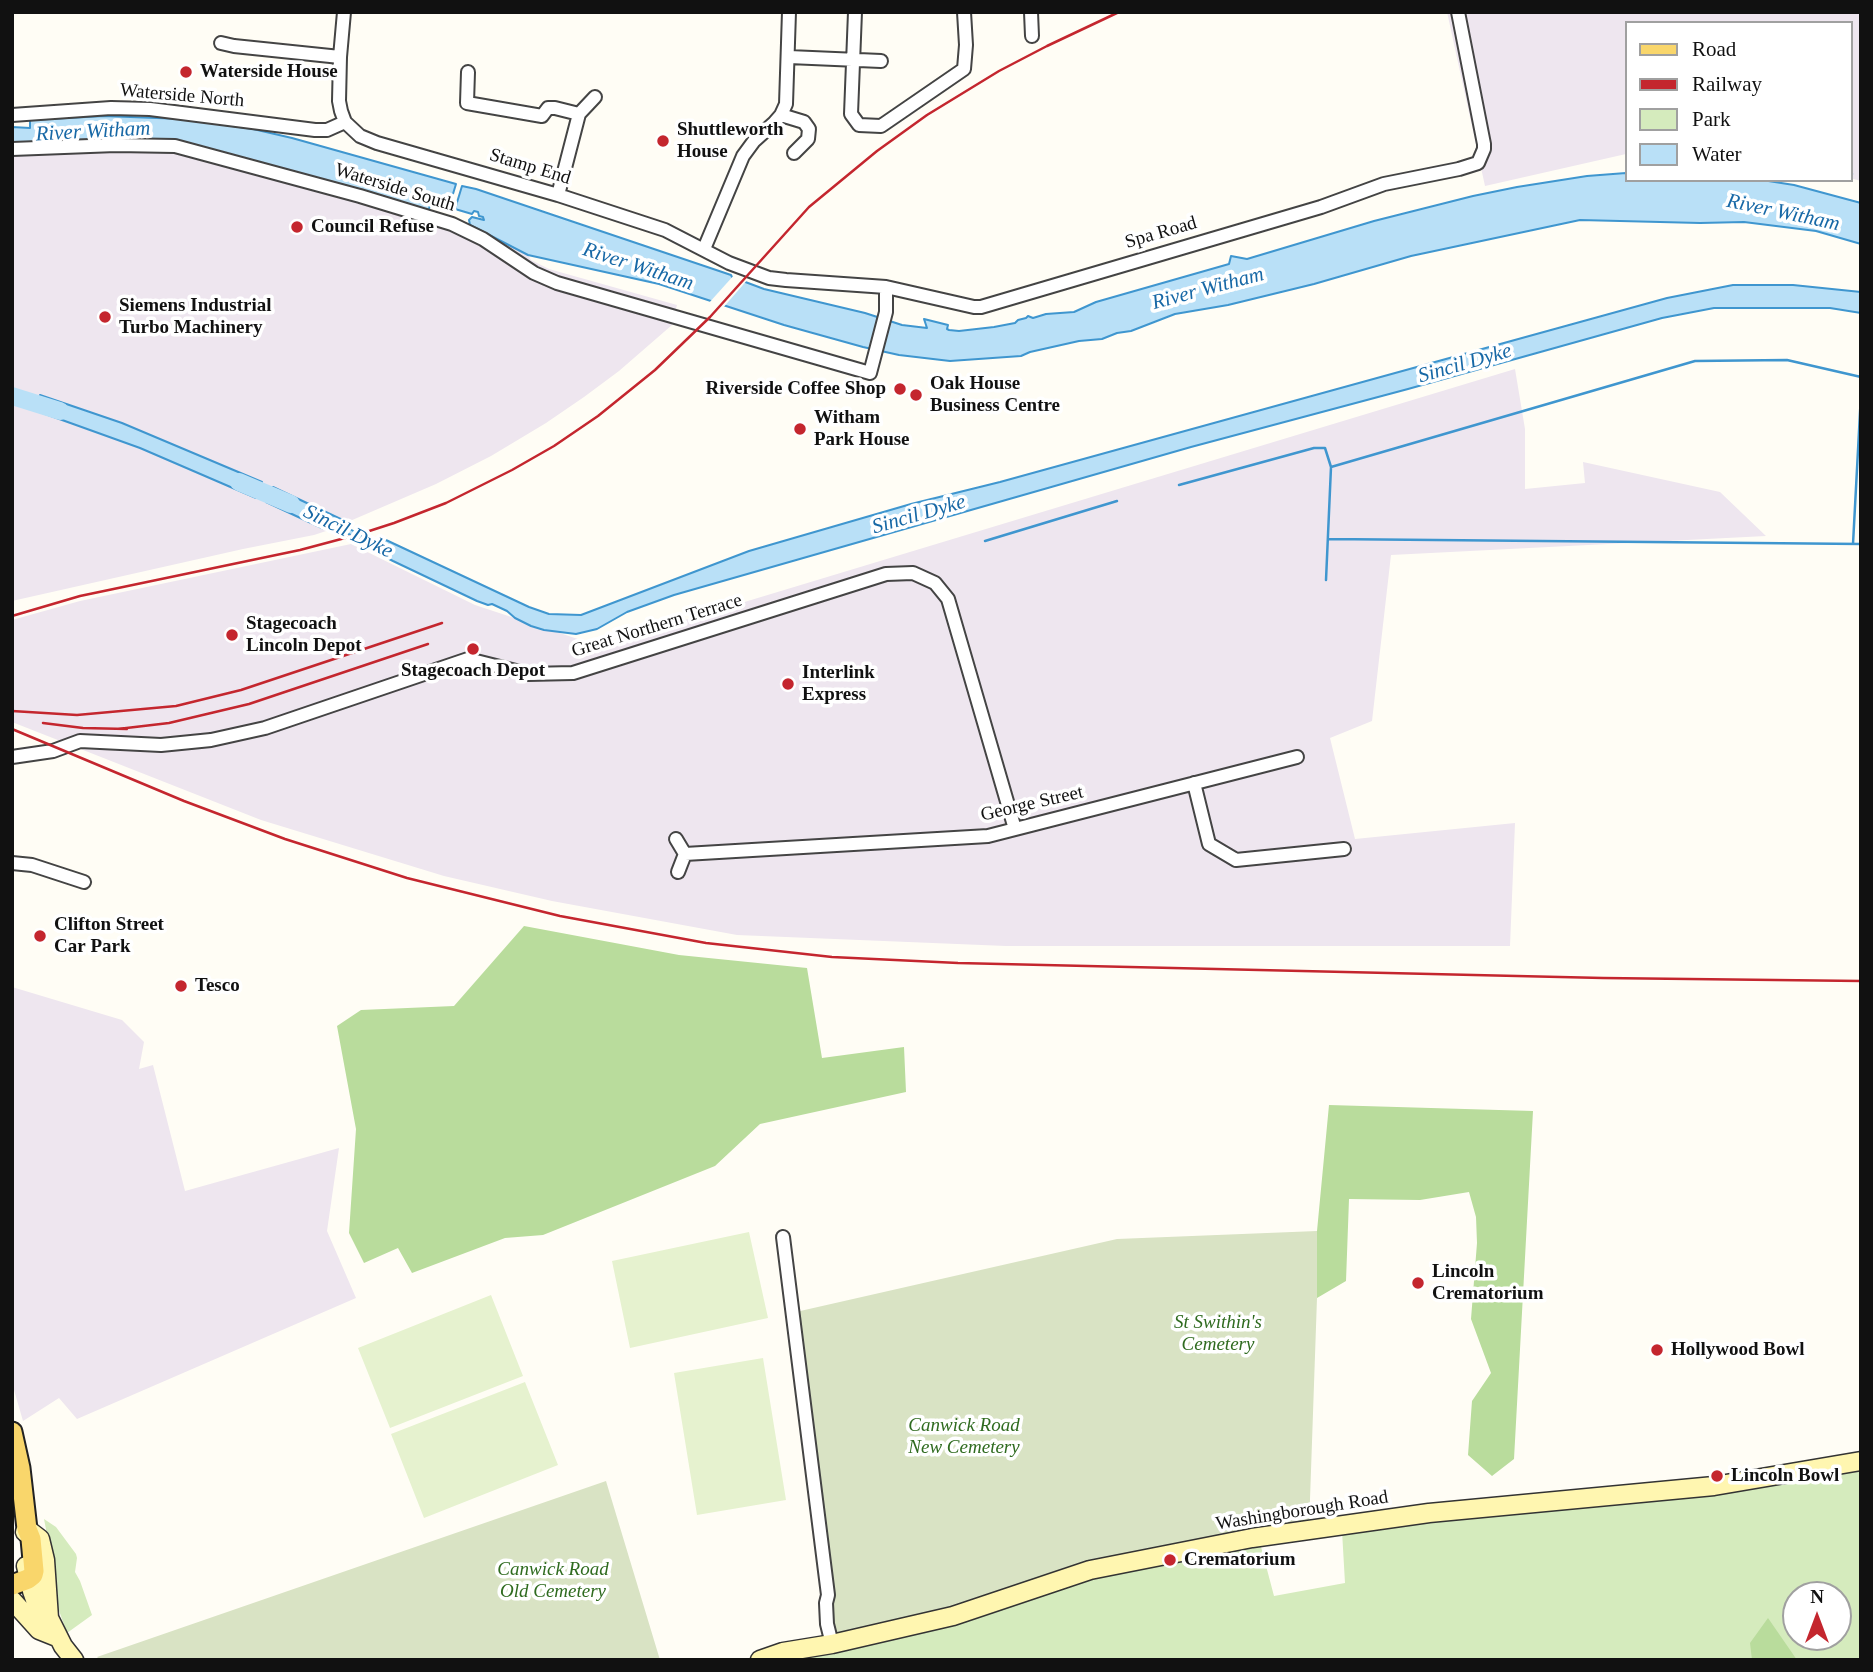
<!DOCTYPE html>
<html>
<head>
<meta charset="utf-8">
<style>
	body { margin:0 }
	#map { position:relative; width:1873px; height:1672px; overflow:hidden; background:#fffdf5; font-family:"Times New Roman",serif }
	canvas { display:block }
	.frame { position:absolute; inset:0; border:14px solid #111; pointer-events:none }
	.legend { position:absolute; left:1625px; top:21px; width:228px; height:161px; box-sizing:border-box; background:#fff; border:2px solid #a0a0a0; margin:0; padding:9px 12px; list-style:none; font-size:21px; color:#111 }
	.legend li { display:flex; align-items:center; gap:14px; height:35px }
	.legend b { width:35px; border:2px solid #a0a0a0 }
	.north { position:absolute; left:1782px; top:1581px; width:70px; height:70px; box-sizing:border-box; background:#fff; border:2px solid #a0a0a0; border-radius:50%; rotate:0deg; font-size:19px; font-weight:700; line-height:28px; text-align:center; color:#111 }
	.north::after { content:''; display:block; margin:auto; width:24px; height:32px; background:#c4262e; clip-path:polygon(50% 0,100% 100%,50% 72%,0 100%) }
</style>
</head>
<body>
<div id="map">
<canvas width="1873" height="1672"></canvas>
<div class="frame"></div>
<ul class="legend">
<li><b style="height:9px;background:#f9d66b"></b>Road</li>
<li><b style="height:9px;background:#c4262e"></b>Railway</li>
<li><b style="height:19px;background:#d5ebbd"></b>Park</li>
<li><b style="height:19px;background:#b9e0f7"></b>Water</li>
</ul>
<div class="north">N</div>
</div>
<script>
const g = document.querySelector('canvas').getContext('2d');
g.lineJoin = 'round';
function fill(path, color) {
  g.fillStyle = color;
  g.fill(path, 'evenodd');
}
function toPath(rows) {
  const path = new Path2D();
  for (const r of rows) {
    path.moveTo(r[0], r[1]);
    for (let i = 2; i < r.length; i += 2) path.lineTo(r[i], r[i + 1]);
  }
  return path;
}
function strokePath(path, color, width, dash) {
  g.strokeStyle = color;
  g.lineWidth = width;
  g.lineCap = dash ? 'butt' : 'round';
  g.setLineDash(dash || []);
  g.stroke(path);
}
function label(font, color, halo, rows, align = 'center') {
  g.font = font + ' "Times New Roman",serif';
  g.lineWidth = 7;
  g.setLineDash([]);
  g.textBaseline = 'middle';
  g.strokeStyle = halo;
  g.fillStyle = color;
  for (const [text, x, y, turn = 0] of rows) {
    g.save();
    g.translate(x, y);
    g.rotate((+turn || 0) * Math.PI / 180);
    g.textAlign = isNaN(turn) ? turn : align;
    if (halo) g.strokeText(text, 0, 0);
    g.fillText(text, 0, 0);
    g.restore();
  }
}
fill(toPath([
	[1447,12,1861,12,1861,181,1850,178,1850,23,1626,23,1626,154,1485,186],
	[163,141,474,226,480,231,528,255,531,260,549,269,677,305,672,325,619,371,584,397,546,423,491,456,436,484,329,530,314,535,243,549,12,601,12,144],
	[1515,369,1525,429,1525,489,1585,483,1583,462,1720,492,1766,536,1391,555,1372,721,1330,738,1355,839,1515,823,1510,946,1006,946,737,935,552,901,444,876,261,820,12,722,12,620,80,601,351,544,475,605,599,646],
	[12,987,122,1020,144,1042,139,1069,153,1065,185,1191,339,1148,327,1231,356,1298,77,1419,59,1398,23,1421,12,1383]
]), '#eee6ef');
fill(toPath([
	[1861,1469,1861,1660,786,1660,1107,1573,1260,1543,1274,1596,1345,1583,1342,1531,1782,1484],
	[1796,1595,1838,1595,1838,1637,1796,1637],
	[44,1519,56,1527,76,1554,77,1558,75,1572,80,1581,92,1615,67,1633,57,1605,53,1565]
]), '#d5ebbd');
fill(toPath([
	[524,926,679,955,807,968,822,1058,904,1047,906,1092,760,1124,715,1166,543,1235,505,1238,412,1273,398,1248,364,1263,349,1233,356,1129,337,1026,361,1010,454,1006],
	[1329,1105,1533,1111,1514,1459,1492,1476,1468,1455,1472,1401,1491,1373,1471,1319,1477,1243,1476,1217,1469,1192,1420,1200,1349,1199,1346,1281,1317,1298,1317,1231],
	[1768,1618,1797,1660,1752,1660,1750,1643]
]), '#b9dc9c');
fill(toPath([
	[1317,1231,1317,1298,1309,1528,982,1601,837,1636,823,1594,787,1314,1117,1239],
	[606,1481,660,1660,100,1660,97,1657]
]), '#d9e3c4');
fill(toPath([
	[749,1232,768,1318,630,1348,612,1261],
	[491,1295,523,1376,390,1428,358,1348],
	[763,1358,786,1500,697,1515,674,1373],
	[525,1382,558,1465,424,1518,391,1434]
]), '#e6f2cf');
const water = toPath([
	[104,116,183,119,253,129,292,138,456,184,449,207,422,200,423,202,430,205,428,213,222,153,12,144,12,127,30,128,30,120,104,116],
	[1626,173,1626,180,1762,180,1794,185,1861,203,1861,244,1816,231,1744,222,1700,223,1580,220,1411,256,1314,284,1228,305,1175,314,1131,331,1117,333,1102,339,1079,341,1030,352,1021,356,950,361,899,355,863,347,784,325,659,284,528,255,470,225,469,220,472,217,484,220,483,217,479,216,478,212,474,211,472,214,455,209,462,186,476,189,731,275,732,277,764,289,865,313,902,325,927,328,924,319,948,325,947,329,949,330,959,331,994,327,1015,323,1018,320,1026,318,1028,316,1033,318,1046,314,1074,312,1096,302,1229,264,1231,256,1247,259,1374,221,1473,196,1517,187,1587,176,1626,173],
	[1733,285,1793,285,1861,292,1861,313,1830,308,1714,308,1662,318,1408,389,1191,447,674,595,627,612,597,629,576,634,544,630,531,626,515,618,507,611,492,604,488,605,477,601,393,561,364,546,361,540,332,526,324,529,266,502,273,487,347,522,348,528,371,541,386,540,529,607,549,614,581,615,749,551,911,504,1000,482,1667,298,1733,285],
	[40,395,122,423,262,482,256,498,140,448,37,411,40,395]
]);
fill(water, '#b9e0f7');
strokePath(water, '#3f96cf', 2);
fill(toPath([
	[735,274,749,278,722,309,708,304]
]), '#fffdf5');
strokePath(toPath([
	[1850,173,1852,174],
	[1331,467,1695,361,1787,360,1861,377],
	[1179,485,1314,448,1325,448,1331,467,1326,580],
	[1328,539,1861,544],
	[985,541,1117,501],
	[1853,544,1861,394]
]), '#3f96cf', 2.5);
strokePath(toPath([
	[12,396,60,411],
	[239,482,291,504]
]), '#b9e0f7', 18);
const minor = toPath([
	[344,12,340,57,339,101,341,111,345,122,360,136,377,143,558,195,665,230,729,263,769,278,786,280,886,287,974,307,981,307,1321,207,1384,184,1459,169,1478,163,1484,149,1484,144,1458,12],
	[855,12,851,114,859,125,881,126,964,69,966,45,964,12],
	[1031,12,1032,36],
	[221,43,234,46,340,57],
	[789,57,881,61],
	[468,72,467,103,542,116,548,108,555,108,579,114],
	[12,115,111,108,150,109,315,130,327,130,345,122],
	[781,115,804,122,809,129,808,139,794,153],
	[12,149,116,145,175,146,360,196,452,224,483,239,534,273,557,283,870,373,886,312,886,287],
	[558,195,579,114,595,97],
	[704,249,743,156,754,141,774,123,781,115,786,104,789,12],
	[12,757,53,751,80,741,161,745,211,740,265,728,468,659,528,674,573,673,886,574,913,573,935,583,948,599,1015,829],
	[1194,783,1209,844,1236,860,1344,849],
	[676,839,685,854,988,836,1297,757],
	[12,863,32,865,84,882],
	[678,872,685,854],
	[783,1237,828,1595,826,1603,827,1624,832,1644]
]);
const secondary = toPath([
	[25,1532,27,1529,40,1539,45,1560,49,1618,63,1646,74,1660],
	[26,1566,32,1591,38,1608,43,1616,49,1618],
	[12,1600,39,1630,59,1638],
	[760,1660,783,1652,832,1644,953,1616,1090,1570,1252,1538,1429,1513,1714,1486,1861,1461]
]);
const primary = toPath([
	[12,1432,20,1468,27,1529,31,1539,34,1571,33,1575,28,1579,12,1585]
]);
strokePath(minor, '#444', 16);
strokePath(secondary, '#333', 21);
strokePath(primary, '#222', 23);
strokePath(minor, '#fff', 12);
strokePath(secondary, '#fff6b0', 18);
strokePath(primary, '#f9d66b', 19);
strokePath(toPath([
	[12,616,80,596,300,550,360,534,394,523,446,503,512,470,554,446,598,416,655,370,710,317,809,207,877,151,927,115,999,71,1047,46,1119,12],
	[12,711,77,715,176,706,241,690,442,623],
	[43,723,83,728,127,729],
	[12,729,184,801,285,839,407,878,560,916,706,943,832,957,958,963,1603,978,1861,981],
	[118,729,169,723,249,704,428,644]
]), '#c4262e', 2.5);
for (const [x, y, r, color] of [
	[186,72,7,"#c4262e"],
	[663,141,7,"#c4262e"],
	[297,227,7,"#c4262e"],
	[105,317,7,"#c4262e"],
	[900,389,7,"#c4262e"],
	[916,395,7,"#c4262e"],
	[800,429,7,"#c4262e"],
	[232,635,7,"#c4262e"],
	[473,649,7,"#c4262e"],
	[788,684,7,"#c4262e"],
	[40,936,7,"#c4262e"],
	[181,986,7,"#c4262e"],
	[1418,1283,7,"#c4262e"],
	[1657,1350,7,"#c4262e"],
	[1717,1476,7,"#c4262e"],
	[1170,1560,7,"#c4262e"]
]) {
  const dot = new Path2D();
  dot.arc(x, y, r, 0, 2 * Math.PI);
  g.fillStyle = color;
  g.fill(dot);
  strokePath(dot, '#fff', 2.5);
}
label('bold 19px', '#111', '#fff', [
	["Waterside House",200,72],
	["Shuttleworth",677,130],
	["House",677,152],
	["Council Refuse",311,227],
	["Siemens Industrial",119,306],
	["Turbo Machinery",119,328],
	["Oak House",930,384],
	["Business Centre",930,406],
	["Riverside Coffee Shop",886,389,"right"],
	["Witham",814,418],
	["Park House",814,440],
	["Stagecoach",246,624],
	["Lincoln Depot",246,646],
	["Stagecoach Depot",473,671,"center"],
	["Interlink",802,673],
	["Express",802,695],
	["Clifton Street",54,925],
	["Car Park",54,947],
	["Tesco",195,986],
	["Lincoln",1432,1272],
	["Crematorium",1432,1294],
	["Hollywood Bowl",1671,1350],
	["Lincoln Bowl",1731,1476],
	["Crematorium",1184,1560]
], 'left');
label('19px', '#111', '#fff', [
	["Waterside North",182,96,5],
	["Stamp End",530,167,17],
	["Waterside South",395,188,17],
	["Spa Road",1161,233,-16],
	["Great Northern Terrace",657,626,-17],
	["George Street",1032,804,-13],
	["Washingborough Road",1302,1511,-9]
]);
label('italic 19px', '#2f6b1f', '#fff', [
	["St Swithin's",1218,1323],
	["Cemetery",1218,1345],
	["Canwick Road",964,1426],
	["New Cemetery",964,1448],
	["Canwick Road",553,1570],
	["Old Cemetery",553,1592]
]);
label('italic 21px', '#1768a6', '#fff', [
	["River Witham",93,132,-3],
	["River Witham",1783,213,12],
	["River Witham",638,267,18],
	["River Witham",1208,289,-15],
	["Sincil Dyke",1465,364,-16],
	["Sincil Dyke",919,515,-16],
	["Sincil Dyke",348,532,26]
]);
</script>
</body>
</html>
